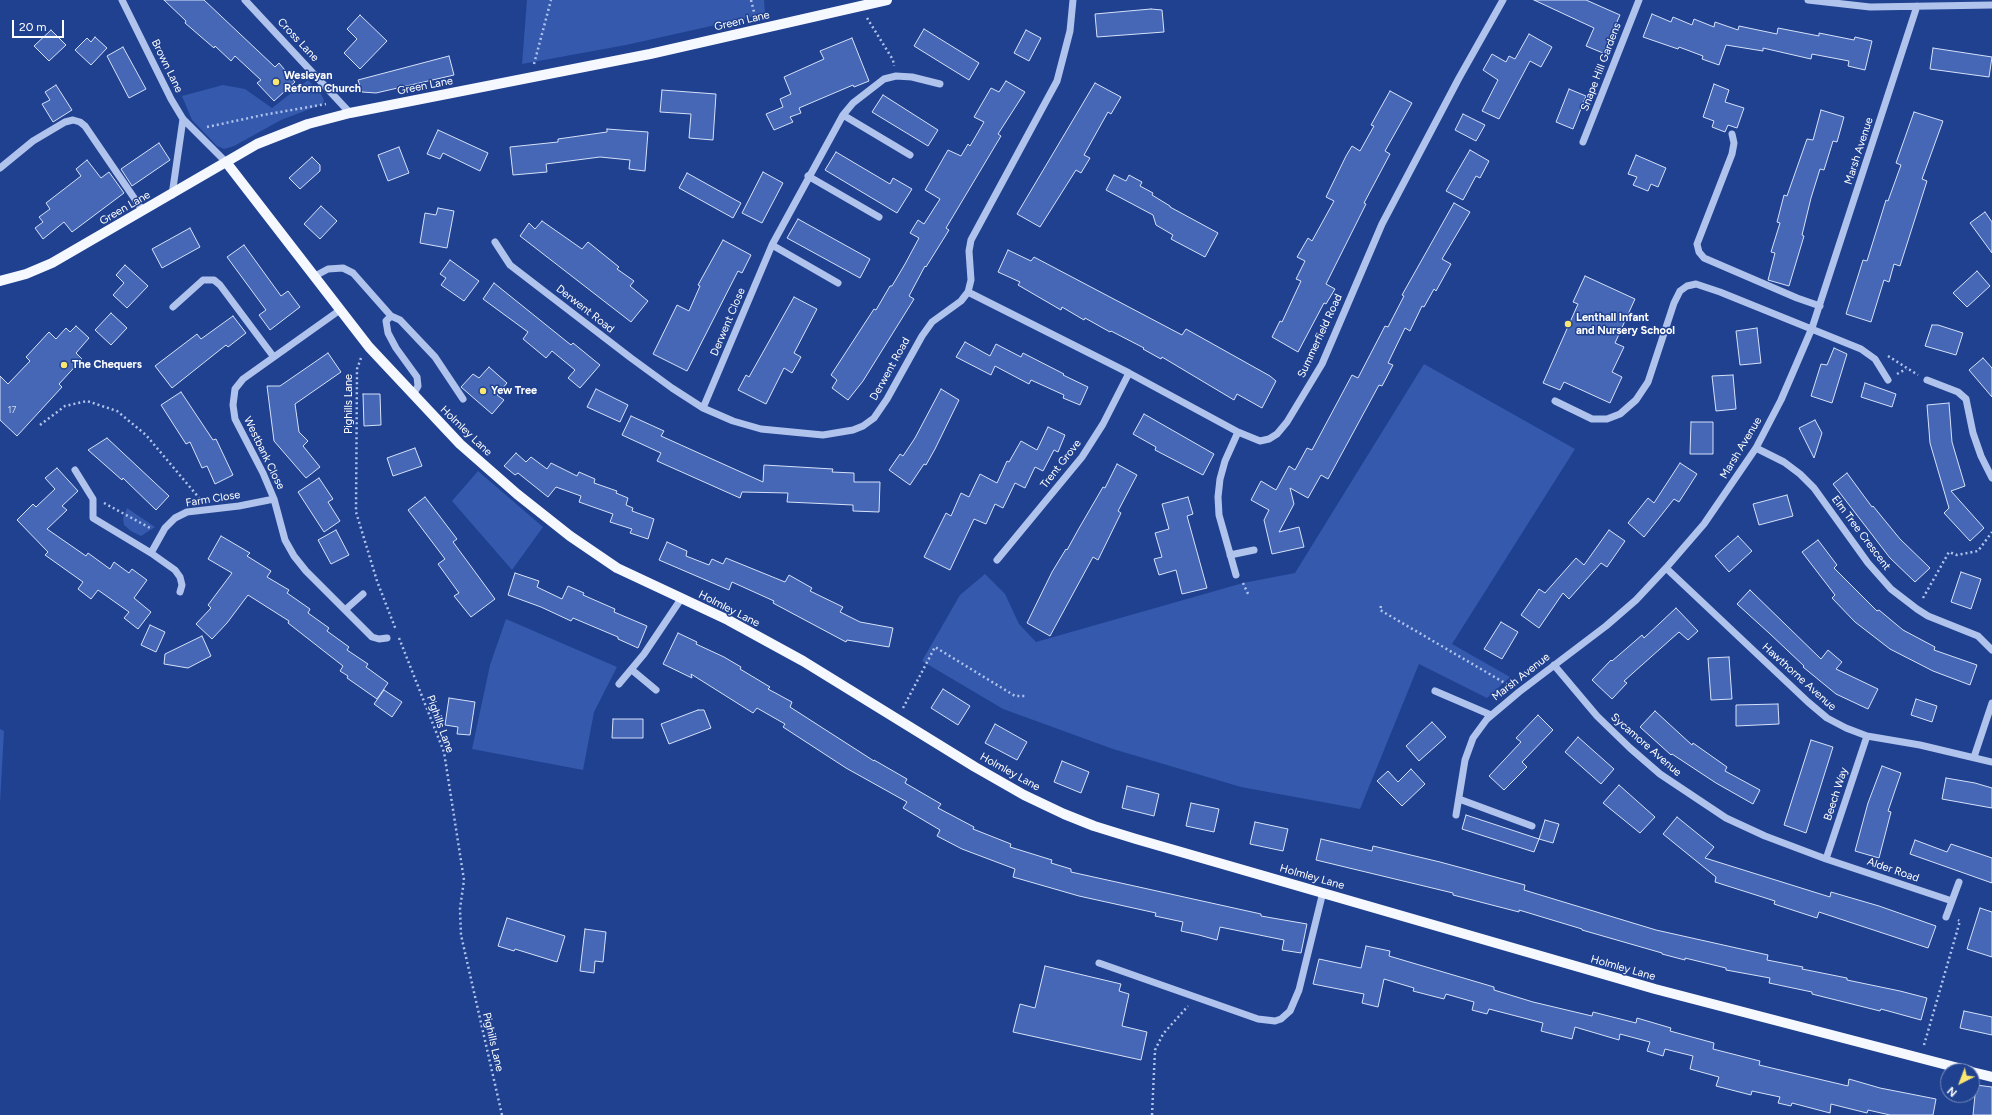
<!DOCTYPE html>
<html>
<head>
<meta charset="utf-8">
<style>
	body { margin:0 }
	#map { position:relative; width:1992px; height:1115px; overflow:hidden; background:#204190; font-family:Figtree,sans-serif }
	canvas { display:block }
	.north { position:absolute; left:1940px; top:1063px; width:40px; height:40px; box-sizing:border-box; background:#204190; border:1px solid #798dbc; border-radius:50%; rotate:222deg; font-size:11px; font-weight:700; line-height:16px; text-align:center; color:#fff }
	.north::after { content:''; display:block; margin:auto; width:14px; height:18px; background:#fae671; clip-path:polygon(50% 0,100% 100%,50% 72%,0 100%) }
	.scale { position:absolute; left:12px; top:20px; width:52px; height:18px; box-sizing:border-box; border:2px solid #fff; border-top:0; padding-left:5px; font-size:12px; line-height:14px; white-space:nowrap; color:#fff; -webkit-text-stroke:3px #204190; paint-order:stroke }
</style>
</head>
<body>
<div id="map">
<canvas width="1992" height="1115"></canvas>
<div class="north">N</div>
<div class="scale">20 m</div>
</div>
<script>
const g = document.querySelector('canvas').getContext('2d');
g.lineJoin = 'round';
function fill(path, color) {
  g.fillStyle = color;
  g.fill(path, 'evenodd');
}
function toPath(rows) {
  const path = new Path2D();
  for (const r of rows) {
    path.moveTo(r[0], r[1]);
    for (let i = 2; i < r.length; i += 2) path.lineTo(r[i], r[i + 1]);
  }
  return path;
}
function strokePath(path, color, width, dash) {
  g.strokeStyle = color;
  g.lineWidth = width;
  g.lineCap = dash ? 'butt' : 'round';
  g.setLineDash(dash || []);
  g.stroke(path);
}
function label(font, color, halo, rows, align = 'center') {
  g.font = font + ' Figtree,sans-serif';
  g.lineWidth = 3;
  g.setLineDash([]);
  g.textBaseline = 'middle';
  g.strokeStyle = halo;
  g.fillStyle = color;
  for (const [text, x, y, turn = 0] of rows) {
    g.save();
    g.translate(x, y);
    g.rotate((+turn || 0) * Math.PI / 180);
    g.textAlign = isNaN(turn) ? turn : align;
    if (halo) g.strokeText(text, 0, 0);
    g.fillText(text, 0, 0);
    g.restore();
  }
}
fill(toPath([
	[527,0,764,0,765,14,626,45,522,64],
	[308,80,320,92,324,100,323,104,281,120,234,146,224,149,217,146,192,120,182,96,223,85,245,89,272,108],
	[1424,364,1575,449,1452,644,1510,677,1487,698,1419,664,1360,809,1241,787,1113,749,1003,709,922,661,960,595,985,574,1005,594,1019,624,1036,642,1243,583,1295,573],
	[478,471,543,527,512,570,452,501],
	[127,508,155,527,141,536,131,531,124,525,123,518],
	[506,619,617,667,594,712,583,770,472,749,490,665],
	[0,729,4,731,0,803]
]), '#3459ad');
const building = toPath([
	[164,0,204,0,275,67,279,63,295,82,274,101,257,83,261,80,235,56,231,61,215,46,214,48,185,23,186,21,164,0],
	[1534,0,1586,0,1620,15,1603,53,1586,46,1594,28,1534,0],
	[1151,9,1162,10,1164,32,1097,37,1095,14,1151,9],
	[1652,14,1671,22,1673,17,1692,25,1694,19,1714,27,1715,22,1738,30,1739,26,1777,34,1778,28,1819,36,1819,33,1854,40,1855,37,1872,41,1865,70,1848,66,1849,61,1812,54,1811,59,1763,48,1763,51,1726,45,1719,65,1702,59,1703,56,1679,47,1678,49,1643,37,1652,14],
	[360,15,387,41,360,69,344,53,357,39,347,29,360,15],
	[924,29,979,63,969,80,914,46,924,29],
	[51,30,66,45,49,61,34,46,51,30],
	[1026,30,1041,38,1029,61,1014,53,1026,30],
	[1529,34,1552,47,1541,67,1530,61,1499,119,1482,111,1498,80,1483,70,1492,54,1506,62,1509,56,1515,59,1529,34],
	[95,37,107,48,91,65,75,50,87,38,91,42,95,37],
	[852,38,869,81,854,87,853,85,799,108,801,113,790,117,793,122,774,130,766,114,783,107,780,99,791,94,784,77,824,59,820,51,852,38],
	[123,47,146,89,129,98,107,56,123,47],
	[1933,48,1992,57,1989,77,1930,69,1933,48],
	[449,56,454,75,376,93,362,92,358,80,449,56],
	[1006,81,1025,92,998,134,1001,136,946,228,949,230,926,267,925,266,909,296,914,299,863,381,848,400,832,388,837,380,831,375,874,309,876,310,890,286,892,286,905,264,919,238,910,233,918,220,924,224,940,199,925,190,948,150,961,156,968,144,970,146,984,122,974,117,991,88,999,92,1006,81],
	[1095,83,1121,97,1111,114,1108,112,1084,155,1090,158,1081,173,1076,170,1040,227,1017,214,1095,83],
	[1714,84,1729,90,1725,102,1744,108,1737,128,1728,125,1725,132,1712,127,1714,121,1703,117,1714,84],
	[56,85,72,110,53,122,42,104,50,100,45,92,56,85],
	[1569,89,1586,96,1573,129,1556,122,1569,89],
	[662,90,716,94,713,140,689,138,691,114,660,112,662,90],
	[1390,91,1412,103,1385,151,1390,154,1364,203,1366,204,1326,284,1335,289,1326,304,1324,303,1298,352,1272,337,1280,321,1282,322,1301,281,1296,279,1305,261,1297,257,1308,238,1312,241,1334,201,1326,197,1346,156,1352,146,1360,151,1374,126,1371,125,1390,91],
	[883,95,938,130,928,146,872,112,883,95],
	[1821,110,1844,117,1837,142,1833,141,1824,170,1820,169,1811,198,1802,235,1804,236,1789,286,1768,280,1775,253,1771,252,1780,223,1777,222,1784,195,1787,196,1807,139,1813,140,1821,110],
	[1914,112,1943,121,1922,179,1927,181,1900,266,1894,264,1889,282,1884,280,1871,322,1846,314,1863,260,1867,261,1886,200,1888,201,1901,165,1896,163,1914,112],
	[1463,114,1485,125,1476,141,1455,130,1463,114],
	[607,129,648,132,645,171,629,169,630,160,600,157,546,164,547,172,513,175,510,147,558,142,558,139,607,132,607,129],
	[438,130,488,153,480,171,443,153,440,159,427,154,438,130],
	[159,143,170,160,132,186,121,169,159,143],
	[399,147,409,173,388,181,378,155,399,147],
	[1470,150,1489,161,1480,178,1476,176,1463,200,1446,191,1470,150],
	[836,152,890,184,893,178,912,189,897,213,825,170,836,152],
	[1636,155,1666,168,1658,187,1651,184,1648,191,1633,185,1637,177,1628,174,1636,155],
	[312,157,320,165,320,171,300,189,289,178,312,157],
	[87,160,101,178,109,172,124,193,72,232,64,222,43,239,35,228,43,222,39,217,50,209,46,203,81,176,76,169,87,160],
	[763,172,783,183,762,223,742,213,763,172],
	[687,173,741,203,733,218,679,188,687,173],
	[1114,175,1126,181,1129,175,1142,182,1140,186,1153,193,1152,195,1170,206,1170,207,1218,233,1205,257,1171,239,1173,235,1156,225,1153,215,1106,190,1114,175],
	[1454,203,1470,212,1442,259,1451,264,1436,291,1434,289,1424,307,1422,306,1410,331,1405,328,1388,363,1393,365,1382,386,1379,385,1328,479,1321,475,1308,498,1290,488,1294,504,1279,532,1299,527,1304,547,1272,554,1264,520,1269,510,1251,500,1261,481,1276,490,1289,466,1295,470,1307,448,1312,450,1352,375,1358,378,1385,326,1388,327,1404,296,1402,295,1454,203],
	[321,206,337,221,320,239,304,224,321,206],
	[438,208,454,211,447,248,420,243,425,213,436,215,438,208],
	[1985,212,1992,222,1992,253,1970,223,1985,212],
	[798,219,870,259,860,278,787,238,798,219],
	[542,221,582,249,588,242,619,267,617,269,634,281,630,286,648,301,631,322,520,236,529,223,535,229,542,221],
	[190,228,200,247,162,268,152,249,190,228],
	[723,240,751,255,742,273,738,271,687,371,653,354,677,305,689,311,700,286,698,285,723,240],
	[244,245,281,296,288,291,300,307,270,330,259,315,266,310,227,257,244,245],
	[1008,250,1031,261,1034,257,1182,335,1186,329,1270,376,1276,381,1262,408,1237,394,1234,400,1162,357,1161,359,1143,349,1144,348,1111,331,1110,332,1085,318,1084,320,1062,307,1061,310,1018,285,1020,282,998,272,1008,250],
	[450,260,479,281,464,301,441,285,446,278,440,274,450,260],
	[125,265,148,286,127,308,113,295,124,283,116,275,125,265],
	[1977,271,1990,286,1967,307,1953,293,1977,271],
	[1585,276,1635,299,1615,343,1624,347,1612,372,1622,377,1610,403,1564,382,1560,390,1543,383,1578,304,1573,302,1585,276],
	[494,283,571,345,573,343,600,365,580,388,568,378,575,370,552,351,546,358,523,339,528,332,483,299,494,283],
	[794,297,817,309,794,353,801,357,792,373,784,368,766,404,738,390,746,375,749,377,794,297],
	[111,313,127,328,111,345,95,330,111,313],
	[233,316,246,333,228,347,226,345,172,388,155,366,197,334,201,339,233,316],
	[1932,325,1938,325,1963,333,1956,355,1925,346,1932,325],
	[76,326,89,338,76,353,82,359,59,384,62,387,17,436,0,420,0,376,8,384,30,361,26,357,49,332,56,339,66,328,70,332,76,326],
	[1757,328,1761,363,1740,365,1736,331,1757,328],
	[965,342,990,356,996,344,1021,357,1023,353,1064,374,1063,375,1088,387,1080,405,1063,398,1064,395,1031,380,1029,384,995,366,991,375,956,357,965,342],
	[1834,348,1847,354,1832,403,1811,396,1821,364,1827,365,1834,348],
	[328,353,341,372,295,404,299,432,308,441,303,446,320,467,306,478,274,441,267,386,280,386,328,353],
	[1983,358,1992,368,1992,397,1969,370,1983,358],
	[489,367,507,383,497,395,504,400,492,414,461,387,473,374,479,378,489,367],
	[1733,375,1736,409,1716,411,1712,376,1733,375],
	[1865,383,1896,394,1892,407,1861,397,1865,383],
	[596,389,628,405,620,422,587,407,596,389],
	[941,389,959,400,935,449,926,465,924,464,910,485,889,470,900,454,903,456,915,438,941,389],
	[181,392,213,440,216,439,233,475,215,484,207,466,202,468,190,442,186,444,161,405,181,392],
	[363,394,380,394,381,425,364,426,363,394],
	[1949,403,1952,442,1965,486,1951,491,1984,528,1970,541,1944,513,1949,508,1930,443,1927,405,1949,403],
	[1144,414,1214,454,1203,475,1155,450,1156,447,1133,434,1144,414],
	[631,416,664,431,661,436,763,482,764,465,833,469,832,472,854,473,854,482,880,482,879,512,853,511,853,505,787,502,788,493,742,492,740,498,657,461,661,453,622,435,631,416],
	[1815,420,1822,433,1814,458,1799,428,1815,420],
	[1691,422,1713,422,1713,454,1690,454,1691,422],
	[1048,427,1065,435,1058,452,1054,450,1043,471,1035,467,1025,488,1015,483,1003,508,995,504,986,524,974,519,950,570,924,557,946,513,951,516,961,493,969,497,980,474,997,483,1007,461,1009,462,1021,441,1037,450,1048,427],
	[107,438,169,496,156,510,123,478,122,480,88,450,107,438],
	[415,448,422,466,393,476,387,458,415,448],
	[516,453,526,462,531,457,547,469,551,463,577,476,579,472,595,479,594,483,617,491,616,493,628,498,626,505,633,508,632,511,654,519,648,539,630,533,632,529,610,522,613,514,579,502,581,496,556,487,548,497,518,473,515,475,504,466,516,453],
	[1680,463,1697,474,1679,502,1674,499,1644,537,1628,523,1648,498,1654,503,1680,463],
	[1117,464,1137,475,1118,511,1121,513,1098,560,1093,557,1050,636,1027,623,1052,572,1066,549,1067,550,1078,530,1103,487,1105,488,1117,464],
	[57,468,78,491,62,506,67,510,47,529,86,556,88,553,110,569,114,562,129,573,132,569,147,580,134,598,151,612,138,629,124,618,129,612,98,590,91,599,78,589,83,582,45,555,48,552,17,520,33,504,36,507,55,489,45,478,57,468],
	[1847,473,1872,507,1873,506,1900,539,1930,568,1915,582,1890,558,1833,484,1847,473],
	[319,478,333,499,328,502,340,521,324,532,298,492,319,478],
	[1787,495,1793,516,1759,525,1753,504,1787,495],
	[425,497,457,539,453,542,495,599,471,617,454,596,459,593,438,564,445,559,408,510,425,497],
	[1188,497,1193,514,1187,516,1207,588,1182,594,1176,570,1159,575,1154,559,1162,557,1155,533,1169,529,1162,504,1188,497],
	[336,530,349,555,331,564,318,540,336,530],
	[1609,530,1625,541,1607,567,1601,563,1569,599,1563,593,1539,628,1521,615,1539,589,1545,593,1576,558,1584,565,1609,530],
	[221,536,250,553,247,556,271,571,267,577,289,590,287,593,310,609,308,613,329,628,327,631,349,647,347,650,368,664,366,667,388,683,377,699,347,678,348,676,340,671,343,666,288,623,289,621,248,595,227,623,212,639,196,624,211,608,208,605,232,573,208,559,221,536],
	[1738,536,1752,551,1729,572,1715,556,1738,536],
	[1818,540,1837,565,1834,568,1877,611,1879,610,1903,630,1935,647,1934,650,1977,665,1970,685,1933,671,1890,649,1855,622,1832,598,1835,595,1802,552,1818,540],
	[667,542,687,551,686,556,709,565,712,559,723,564,726,558,785,582,789,575,812,588,810,591,843,607,840,612,860,622,893,628,889,647,847,640,846,642,773,603,774,601,732,582,729,590,659,560,667,542],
	[1961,572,1981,579,1971,609,1951,602,1961,572],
	[515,573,539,581,537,587,562,599,568,586,584,593,583,595,615,609,614,612,647,626,638,648,618,639,618,637,573,618,571,621,541,607,508,595,515,573],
	[1750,590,1821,659,1828,650,1842,662,1836,669,1878,689,1868,709,1836,694,1803,667,1804,666,1769,633,1737,604,1750,590],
	[1676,608,1698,631,1688,640,1679,632,1624,681,1627,683,1612,699,1592,680,1611,660,1612,661,1642,635,1644,638,1676,608],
	[1501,622,1518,632,1502,659,1484,649,1501,622],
	[150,625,165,632,156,652,141,645,150,625],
	[678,633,697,642,696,644,724,657,741,667,740,669,770,687,768,689,792,702,790,707,874,761,874,760,907,779,905,783,941,804,938,808,974,827,973,829,1011,844,1010,847,1052,860,1051,863,1071,869,1071,872,1261,914,1261,916,1307,924,1301,953,1282,950,1284,940,1220,927,1217,940,1199,935,1181,931,1183,922,1155,916,1156,913,1079,896,1013,877,1015,869,962,849,937,836,940,830,903,808,907,802,846,768,783,727,785,724,757,708,753,713,691,674,692,678,663,664,678,633],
	[202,636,211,656,188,668,164,664,165,654,202,636],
	[1729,657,1732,699,1711,700,1708,658,1729,657],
	[943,689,970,706,958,725,931,708,943,689],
	[384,690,402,702,392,717,374,704,384,690],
	[449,698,475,702,470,735,457,734,458,727,445,725,449,698],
	[1916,699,1937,706,1932,722,1911,715,1916,699],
	[1778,704,1779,724,1736,726,1736,705,1778,704],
	[698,710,704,710,711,728,669,744,661,724,698,710],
	[1655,711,1692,745,1693,743,1727,767,1725,771,1760,790,1753,804,1716,783,1672,754,1671,755,1640,727,1655,711],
	[1538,715,1553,730,1522,762,1527,767,1504,790,1489,776,1521,742,1516,738,1538,715],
	[613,719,643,719,643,738,612,738,613,719],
	[1432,722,1446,737,1419,761,1406,746,1432,722],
	[995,724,1027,742,1017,760,985,743,995,724],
	[1578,737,1614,769,1601,784,1565,752,1578,737],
	[1811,740,1833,747,1806,833,1784,825,1811,740],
	[1062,761,1089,772,1081,793,1054,782,1062,761],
	[1882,766,1901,773,1888,811,1891,812,1879,858,1855,851,1868,803,1882,766],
	[1411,769,1425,784,1402,806,1377,781,1388,771,1398,782,1411,769],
	[1946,778,1975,783,1992,788,1992,808,1942,799,1946,778],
	[1619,785,1655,817,1640,833,1603,803,1619,785],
	[1127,786,1159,794,1154,816,1122,808,1127,786],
	[1191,803,1219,809,1214,832,1186,826,1191,803],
	[1466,815,1539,839,1534,852,1462,829,1466,815],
	[1677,817,1714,847,1705,858,1830,897,1831,892,1879,906,1936,926,1928,948,1819,912,1817,918,1774,904,1775,901,1715,882,1716,877,1663,834,1677,817],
	[1545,820,1559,824,1553,843,1539,839,1545,820],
	[1255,822,1288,829,1283,851,1250,844,1255,822],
	[1321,839,1372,851,1373,846,1440,862,1525,885,1524,890,1656,930,1768,955,1767,960,1803,967,1802,969,1847,978,1847,980,1900,991,1927,998,1921,1020,1881,1009,1880,1011,1812,994,1812,992,1769,983,1770,978,1726,970,1726,968,1685,958,1685,960,1662,954,1662,953,1582,930,1582,929,1519,910,1519,912,1453,895,1453,893,1316,860,1321,839],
	[1915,840,1947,852,1951,844,1992,858,1992,883,1910,854,1915,840],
	[1980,908,1992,912,1992,957,1967,949,1980,908],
	[507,918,565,936,557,962,515,949,514,951,498,946,507,918],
	[585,929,606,932,603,962,595,961,594,973,580,971,585,929],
	[1366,946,1390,951,1389,956,1494,987,1494,990,1533,1002,1592,1016,1593,1012,1636,1023,1637,1018,1671,1028,1670,1031,1714,1043,1713,1049,1760,1061,1759,1065,1848,1086,1849,1079,1880,1088,1936,1099,1933,1115,1890,1115,1868,1110,1867,1113,1831,1104,1830,1113,1792,1103,1791,1106,1778,1103,1780,1097,1752,1091,1751,1095,1716,1086,1719,1077,1690,1069,1693,1056,1665,1049,1663,1056,1647,1051,1650,1042,1620,1034,1619,1040,1575,1027,1572,1039,1541,1031,1543,1023,1489,1009,1487,1014,1472,1010,1474,1002,1446,994,1444,999,1413,991,1414,988,1384,979,1378,1007,1362,1003,1364,994,1313,984,1319,959,1361,968,1366,946],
	[1045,966,1121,984,1119,991,1129,994,1122,1026,1147,1032,1141,1060,1013,1032,1020,1004,1035,1008,1045,966],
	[1964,1011,1992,1017,1992,1035,1960,1028,1964,1011],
	[1976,1085,1992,1087,1992,1115,1973,1115,1976,1085]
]);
fill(building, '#4567b5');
strokePath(building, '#d6e1f9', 1);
strokePath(toPath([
	[751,0,755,16],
	[867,18,893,60,894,66],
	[534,64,551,0],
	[207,127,263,115,326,104],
	[1888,356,1918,375],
	[361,358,357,369,356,512,377,581,396,630],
	[1897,374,1906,369],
	[40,425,65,406,87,401,117,411,146,435,200,499],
	[104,503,152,529],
	[1243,583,1249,596],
	[1923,598,1949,552,1957,555,1978,551,1992,532],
	[1381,606,1380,610,1510,686],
	[399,638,444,752,464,880,460,909,461,935,502,1115],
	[903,708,935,647,1015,696,1025,696],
	[1924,1045,1960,921,1958,920],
	[1152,1115,1155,1050,1163,1034,1188,1006]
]), '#b0c3ed', 2.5, [2, 3]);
strokePath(toPath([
	[122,0,171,99,183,119,226,162],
	[245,0,350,113],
	[1808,0,1870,7,1992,5],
	[843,115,910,155],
	[1732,134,1734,143,1732,154,1697,244,1699,252,1704,258,1797,298,1820,306],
	[1583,142,1639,0],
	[0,168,33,141,65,122,73,120,80,122,85,126,143,211],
	[808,176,879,217],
	[172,195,183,119],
	[495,242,510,265,631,358,672,388,703,408,733,421,761,429,823,435,853,430,863,426,874,418,887,399,922,336,932,322,961,301,968,292,971,280,969,251,971,240,1057,81,1070,31,1073,0],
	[772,245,838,283],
	[315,276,328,269,343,268,353,273,391,316],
	[968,292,1129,373,1238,432,1260,441,1269,439,1277,434,1287,422,1322,364,1382,224,1459,78,1503,0],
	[173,307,203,280,214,280,220,285,273,356],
	[340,310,243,379,235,389,233,405,235,419,263,473,274,499,285,540,294,556,306,571,372,637,379,639,387,638],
	[1927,380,1958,392,1966,399,1973,433,1981,456,1992,478],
	[413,395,418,386,417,377,396,348,388,333,386,321,391,316,400,320,435,357,463,399],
	[1555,401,1592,419,1607,419,1620,414,1636,400,1648,382,1674,303,1680,291,1687,286,1696,284,1720,292,1861,349,1875,359,1888,380],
	[703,408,772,245,843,115,853,103,884,79,896,76,912,77,940,84],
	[1756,448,1784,462,1800,474,1814,488,1868,563,1891,589,1917,609,1928,616,1978,636,1992,650],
	[75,470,93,499,93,518,151,553,175,570,180,577,182,585,180,592],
	[151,553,165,528,175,518,187,512,239,506,274,499],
	[1230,555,1254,550],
	[997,560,1082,457,1103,424,1129,373],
	[1666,568,1808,702,1827,718,1846,728,1867,736,1920,745,1992,762],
	[1236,575,1219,515,1218,497,1220,479,1225,461,1238,432],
	[345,610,363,594],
	[1554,665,1597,716,1630,748,1660,774,1726,818,1765,836,1826,859,1952,901],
	[632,670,656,690],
	[619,684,644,654,681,599],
	[1435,691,1491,715],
	[1974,757,1992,703],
	[1459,799,1532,826],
	[1456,815,1465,760,1473,738,1487,719,1519,692,1606,626,1636,600,1666,568,1704,524,1756,448,1781,400,1812,328,1917,6],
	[1826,859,1867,736],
	[1946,917,1959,882],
	[1099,963,1258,1019,1275,1021,1281,1019,1290,1011,1299,990,1323,892]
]), '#b0c3ed', 7);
strokePath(toPath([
	[226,162,369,347,460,444,517,494,570,536,617,568,728,620,803,661,975,767,1024,795,1064,814,1094,826,1136,839,1655,989,1970,1071],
	[0,281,26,274,52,263,257,144,308,124,350,113,650,54,887,0],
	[1972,1072,1992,1077]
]), '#f6f8ff', 10);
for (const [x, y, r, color] of [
	[276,82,4,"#fae671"],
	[1568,324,4,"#fae671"],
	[64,365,4,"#fae671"],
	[483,391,4,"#fae671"]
]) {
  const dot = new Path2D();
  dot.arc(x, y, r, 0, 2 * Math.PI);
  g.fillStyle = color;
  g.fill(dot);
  strokePath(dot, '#204190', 1.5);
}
label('9px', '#d0d9ec', null, [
	["17",12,410]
]);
label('11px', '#fff', '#204190', [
	["Green Lane",742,21,-13],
	["Cross Lane",298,40,47],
	["Brown Lane",167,66,64],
	["Snape Hill Gardens",1601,67,-69],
	["Green Lane",425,86,-11],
	["Marsh Avenue",1859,151,-72],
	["Green Lane",125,208,-30],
	["Derwent Road",585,309,38],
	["Derwent Close",728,322,-67],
	["Summerfield Road",1320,336,-65],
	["Derwent Road",890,369,-61],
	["Pighills Lane",349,404,-90],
	["Holmley Lane",466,431,44],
	["Marsh Avenue",1741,448,-59],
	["Westbank Close",264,453,64],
	["Trent Grove",1061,464,-52],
	["Farm Close",213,499,-9],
	["Elm Tree Crescent",1861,533,53],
	["Holmley Lane",729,609,27],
	["Marsh Avenue",1521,677,-38],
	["Hawthorne Avenue",1799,677,42],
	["Pighills Lane",440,724,70],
	["Sycamore Avenue",1646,745,41],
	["Holmley Lane",1010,772,29],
	["Beech Way",1836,794,-72],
	["Alder Road",1893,870,19],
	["Holmley Lane",1312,877,16],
	["Holmley Lane",1623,968,16],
	["Pighills Lane",493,1042,77]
]);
label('bold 11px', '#fff', '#204190', [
	["Wesleyan",284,76],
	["Reform Church",284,89],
	["Lenthall Infant",1576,318],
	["and Nursery School",1576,331],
	["The Chequers",72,365],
	["Yew Tree",491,391]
], 'left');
</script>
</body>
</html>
